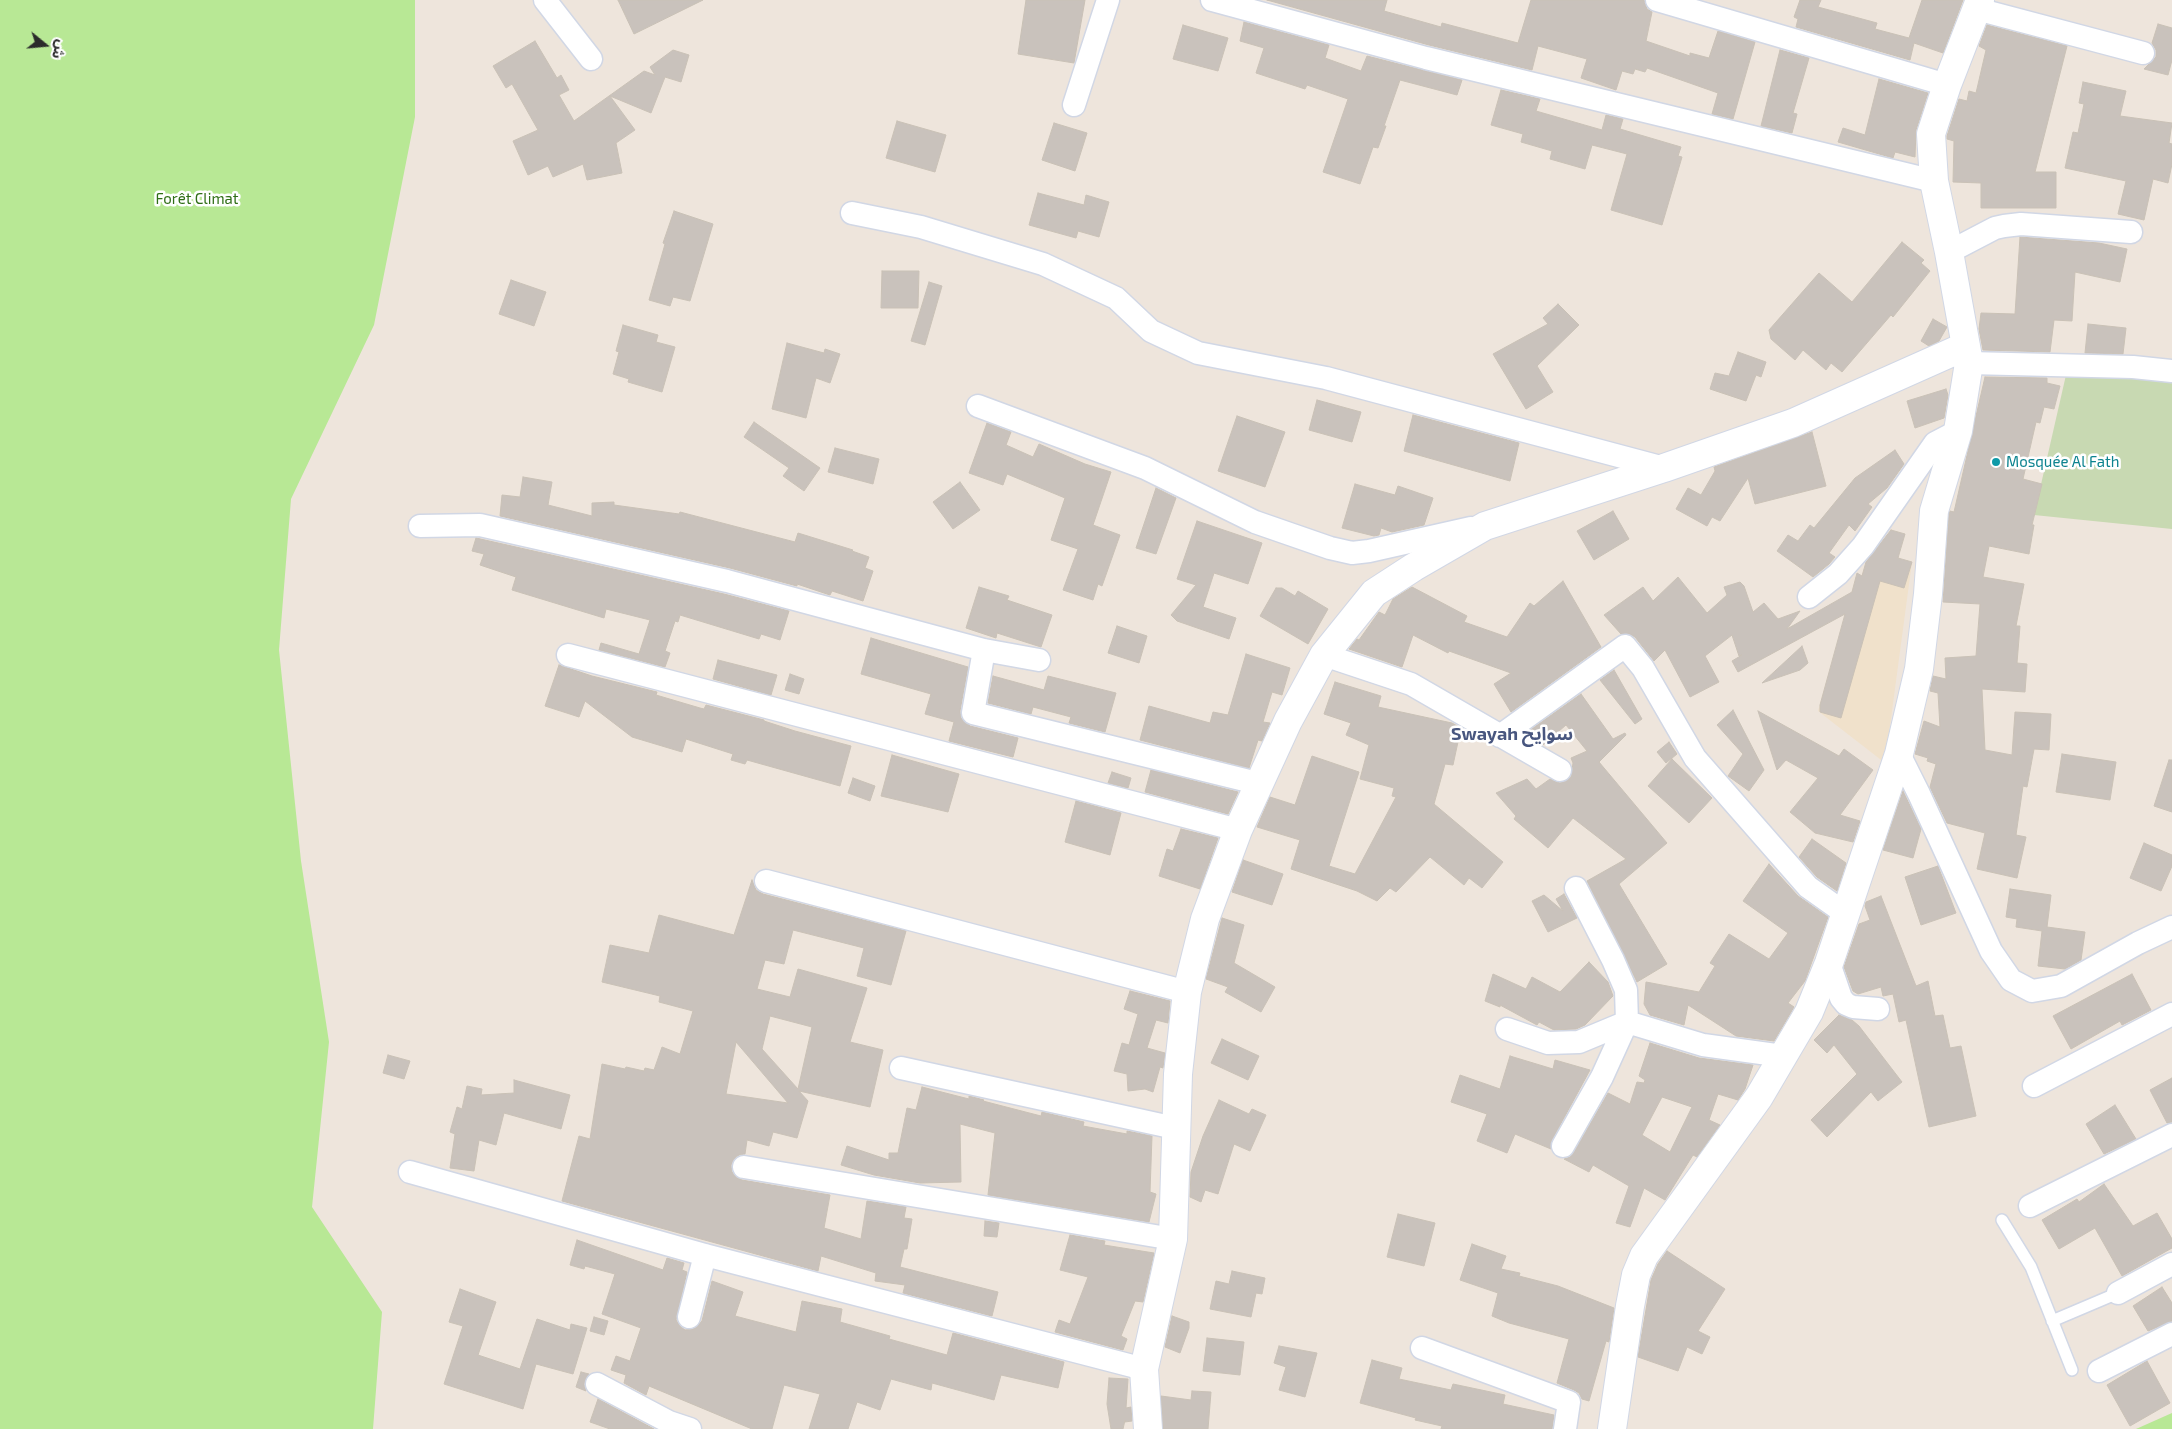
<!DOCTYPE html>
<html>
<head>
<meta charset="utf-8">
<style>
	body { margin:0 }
	#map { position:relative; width:2172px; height:1429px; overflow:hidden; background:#eee5dc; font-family:"Exo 2","Noto Sans Arabic",sans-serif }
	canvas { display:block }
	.north { position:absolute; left:20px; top:20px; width:50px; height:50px; -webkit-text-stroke:4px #fff; paint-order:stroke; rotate:107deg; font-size:14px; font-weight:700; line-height:20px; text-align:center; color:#2b2b2b }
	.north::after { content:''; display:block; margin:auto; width:18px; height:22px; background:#2b2b2b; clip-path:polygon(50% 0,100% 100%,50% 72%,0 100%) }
</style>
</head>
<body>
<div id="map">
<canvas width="2172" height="1429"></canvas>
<div class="north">ش</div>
</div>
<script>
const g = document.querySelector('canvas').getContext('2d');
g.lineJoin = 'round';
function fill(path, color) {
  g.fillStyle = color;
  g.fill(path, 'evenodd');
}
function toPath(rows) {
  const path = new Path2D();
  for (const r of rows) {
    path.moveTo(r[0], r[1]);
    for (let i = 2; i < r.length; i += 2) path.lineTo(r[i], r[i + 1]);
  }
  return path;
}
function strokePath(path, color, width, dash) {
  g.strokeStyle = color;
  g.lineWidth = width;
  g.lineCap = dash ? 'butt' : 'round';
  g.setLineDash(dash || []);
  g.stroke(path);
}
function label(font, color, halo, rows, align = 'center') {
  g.font = font + ' "Exo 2","Noto Sans Arabic",sans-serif';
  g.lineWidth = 5;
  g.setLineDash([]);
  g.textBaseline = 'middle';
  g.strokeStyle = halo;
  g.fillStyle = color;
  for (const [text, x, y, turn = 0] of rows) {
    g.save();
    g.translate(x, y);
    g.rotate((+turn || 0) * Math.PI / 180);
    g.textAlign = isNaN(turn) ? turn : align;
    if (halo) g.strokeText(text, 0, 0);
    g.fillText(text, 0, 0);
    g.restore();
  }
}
fill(toPath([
	[1870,550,1912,562,1885,763,1818,711,1856,577,1861,578]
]), '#f0e1cb');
fill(toPath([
	[0,0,415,0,415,117,374,325,291,499,279,650,301,861,329,1042,312,1207,382,1312,373,1429,0,1429],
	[2172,1413,2172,1429,2136,1429]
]), '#b8e895');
fill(toPath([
	[2066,375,2172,380,2172,529,2034,515]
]), '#c8d9b2');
const building = toPath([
	[618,0,703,0,634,34,618,0],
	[1026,0,1085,0,1074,63,1018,54,1026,0],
	[1267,0,1387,0,1384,11,1441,27,1442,23,1518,43,1531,0,1644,0,1647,9,1652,12,1646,41,1690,56,1690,53,1709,58,1718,31,1755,42,1733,119,1712,114,1718,93,1647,68,1645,72,1635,69,1633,74,1622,71,1616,90,1581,78,1587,59,1538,46,1532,70,1429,45,1267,0],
	[1800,0,1821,0,1818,7,1877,23,1875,29,1909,38,1922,0,1963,0,1943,53,1914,43,1910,60,1796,27,1798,19,1794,17,1800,0],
	[1244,22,1329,45,1325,58,1361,71,1367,56,1462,80,1457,95,1400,80,1384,126,1386,126,1378,148,1373,147,1360,184,1323,172,1348,99,1307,85,1305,89,1256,73,1264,48,1240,41,1244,22],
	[2158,24,2172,28,2172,60,2168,75,2144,69,2156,57,2156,50,2152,43,2158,24],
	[1183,25,1228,38,1218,71,1173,59,1183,25],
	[1987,25,2067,46,2035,172,2056,172,2056,208,1981,208,1981,183,1953,182,1954,141,1947,139,1947,136,1959,99,1967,101,1969,91,1976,93,1986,50,1979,46,1987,25],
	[535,41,557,78,561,75,569,90,559,95,574,121,644,71,655,75,650,67,673,50,689,55,681,82,665,77,651,113,610,96,635,130,616,143,622,173,587,180,583,164,553,177,548,166,528,175,513,141,538,130,512,84,506,88,493,66,535,41],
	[1780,50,1809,58,1793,113,1797,114,1792,133,1761,126,1780,50],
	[1879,79,1928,93,1916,130,1915,157,1895,152,1893,158,1838,142,1843,128,1865,135,1879,79],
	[2083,82,2126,91,2120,116,2172,123,2169,143,2172,144,2172,164,2168,183,2153,179,2144,220,2118,214,2126,181,2065,168,2073,132,2078,133,2084,104,2079,103,2083,82],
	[1501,90,1540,99,1536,111,1602,130,1606,115,1623,119,1620,129,1681,147,1678,156,1682,157,1662,225,1611,210,1627,154,1592,145,1585,169,1550,159,1552,151,1521,142,1523,134,1491,125,1501,90],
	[897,121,946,135,935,172,886,158,897,121],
	[1054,123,1087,133,1075,171,1042,160,1054,123],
	[1038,193,1084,205,1086,195,1109,202,1099,237,1078,231,1076,238,1029,225,1038,193],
	[674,211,713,224,690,301,673,297,670,306,649,300,665,244,663,243,674,211],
	[2020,237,2099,243,2127,249,2120,282,2075,272,2072,321,2054,320,2050,352,1983,350,1979,329,1981,313,2015,314,2020,237],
	[1902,242,1924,260,1921,263,1930,271,1893,317,1891,315,1842,372,1831,363,1826,370,1803,350,1795,360,1771,339,1769,330,1819,273,1852,302,1902,242],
	[882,271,919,271,918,308,881,308,882,271],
	[511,280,546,292,534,326,499,314,511,280],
	[929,282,942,286,925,345,911,341,929,282],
	[1558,304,1579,325,1537,366,1553,392,1526,409,1493,354,1548,324,1543,318,1558,304],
	[1933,319,1947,327,1939,341,1929,346,1921,341,1933,319],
	[2088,324,2126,328,2123,354,2085,353,2088,324],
	[623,325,658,335,656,342,675,347,662,392,628,382,629,379,613,374,619,352,616,351,623,325],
	[787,343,824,353,825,349,840,354,830,383,816,378,806,418,772,409,787,343],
	[1738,352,1766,362,1761,377,1756,375,1746,401,1710,389,1715,373,1729,376,1738,352],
	[1985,377,2047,378,2047,383,2060,386,2054,409,2044,407,2040,423,2036,422,2023,479,2042,484,2032,525,2034,525,2029,554,1989,546,1983,577,2024,584,2016,626,2020,626,2017,663,2027,664,2025,692,1982,689,1985,750,2012,755,2015,712,2051,714,2049,750,2034,749,2027,787,2023,786,2016,835,2026,837,2017,878,1977,869,1985,833,1947,823,1930,787,1936,764,1927,761,1928,758,1915,754,1924,721,1940,727,1938,693,1930,691,1933,676,1946,679,1945,658,1976,656,1980,604,1943,602,1949,514,1950,511,1954,512,1985,377],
	[1946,389,1948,395,1944,418,1915,428,1907,401,1946,389],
	[1317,400,1361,412,1352,442,1309,430,1317,400],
	[1413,415,1519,443,1510,481,1404,451,1413,415],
	[1237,416,1285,432,1265,487,1218,471,1237,416],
	[754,422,820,468,804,491,783,476,789,468,744,437,754,422],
	[987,423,1011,432,1006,445,1033,457,1039,444,1085,464,1111,472,1093,525,1120,535,1102,586,1098,584,1093,600,1063,590,1078,549,1051,540,1065,498,1007,474,1003,485,969,473,987,423],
	[1812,432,1826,486,1755,504,1748,478,1720,521,1712,517,1707,526,1676,509,1688,488,1701,495,1715,471,1714,467,1812,432],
	[835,448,879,459,873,484,828,472,835,448],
	[1895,450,1904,464,1887,488,1868,504,1872,507,1855,531,1849,525,1829,553,1835,557,1829,564,1813,577,1777,551,1788,535,1798,541,1810,525,1814,528,1855,478,1895,450],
	[523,477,552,482,548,505,592,516,592,503,614,502,614,505,679,514,680,512,795,542,798,533,853,550,852,551,869,557,865,568,873,571,863,601,832,591,830,595,797,584,797,586,730,568,500,516,502,495,520,497,523,477],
	[960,482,980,510,953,529,933,502,960,482],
	[1355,484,1395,495,1398,486,1433,498,1424,525,1392,532,1381,528,1379,535,1374,536,1342,528,1355,484],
	[1156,488,1176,498,1156,554,1136,548,1156,488],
	[1613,511,1629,539,1594,560,1577,531,1613,511],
	[1197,521,1262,543,1248,584,1214,573,1203,607,1236,618,1229,639,1177,621,1171,615,1196,585,1177,579,1197,521],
	[1891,530,1905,534,1898,558,1912,562,1904,588,1880,581,1841,718,1820,712,1820,705,1845,614,1738,672,1732,661,1742,655,1739,656,1732,635,1705,656,1719,682,1690,697,1665,650,1654,661,1635,637,1629,634,1621,634,1604,615,1643,587,1653,601,1678,577,1707,613,1727,595,1724,587,1740,582,1744,586,1753,612,1764,603,1778,619,1800,611,1787,629,1852,592,1857,573,1862,576,1866,562,1891,530],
	[476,538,724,594,789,611,780,640,761,634,759,639,680,615,678,622,675,621,665,651,670,653,665,667,599,650,601,643,639,654,650,620,606,609,604,618,512,590,516,577,480,565,484,554,472,551,476,538],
	[1563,581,1601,647,1511,712,1494,684,1511,673,1449,651,1448,653,1413,635,1402,667,1349,649,1357,639,1359,640,1379,612,1385,615,1393,599,1412,587,1467,616,1464,622,1507,637,1530,603,1534,606,1563,581],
	[979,587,1009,596,1007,600,1052,615,1041,647,997,633,996,638,966,628,979,587],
	[1276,588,1282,588,1295,596,1298,591,1328,609,1308,644,1260,616,1276,588],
	[1117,626,1147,636,1139,663,1108,653,1117,626],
	[871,638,968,667,960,711,961,718,970,726,1018,738,1013,757,949,741,954,722,925,714,931,694,861,674,871,638],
	[1802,646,1808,663,1800,670,1762,683,1802,646],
	[1246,654,1290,668,1282,695,1272,692,1263,722,1270,723,1262,741,1258,740,1249,768,1140,740,1149,706,1210,723,1213,712,1228,715,1246,654],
	[718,660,777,675,771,695,713,679,718,660],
	[559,665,592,676,657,692,656,695,700,708,704,709,706,705,764,720,764,721,795,731,851,746,840,786,747,760,745,764,731,760,733,754,686,739,682,752,632,737,585,701,579,717,545,706,559,665],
	[1614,670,1642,719,1635,724,1600,680,1614,670],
	[790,674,804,679,799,694,785,690,790,674],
	[993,676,1044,690,1048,676,1116,693,1105,732,1069,723,1071,717,1033,707,1031,714,988,703,993,676],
	[1335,682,1381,696,1378,707,1452,723,1461,728,1453,765,1445,764,1434,804,1503,862,1482,888,1469,878,1464,885,1430,857,1396,892,1390,888,1377,901,1357,891,1291,869,1300,840,1257,827,1270,797,1295,805,1312,756,1359,772,1329,866,1355,874,1396,797,1392,796,1394,788,1360,779,1369,745,1346,735,1351,723,1324,714,1335,682],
	[1581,694,1613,739,1625,733,1626,735,1599,762,1667,843,1619,884,1667,964,1637,982,1587,881,1626,859,1573,818,1548,848,1514,819,1516,816,1496,793,1527,779,1536,789,1550,779,1560,783,1571,777,1573,763,1571,758,1587,751,1566,725,1543,745,1526,733,1581,694],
	[1733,710,1764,770,1749,791,1728,776,1743,754,1717,725,1733,710],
	[1758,711,1839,756,1844,749,1873,770,1840,815,1860,821,1853,842,1815,833,1790,812,1818,778,1786,760,1777,770,1758,711],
	[1669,742,1677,754,1666,763,1657,752,1669,742],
	[2062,754,2116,762,2110,800,2056,792,2062,754],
	[892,755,959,774,948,812,881,796,892,755],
	[1672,759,1712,798,1689,823,1648,786,1672,759],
	[2169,760,2172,760,2172,812,2154,806,2169,760],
	[1151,770,1238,792,1228,814,1145,792,1151,770],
	[1112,772,1131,778,1128,788,1108,783,1112,772],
	[853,778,875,786,870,801,848,793,853,778],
	[1903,791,1921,829,1913,858,1883,850,1903,791],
	[1076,801,1121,813,1110,855,1065,842,1076,801],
	[1181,829,1218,838,1200,889,1159,876,1167,849,1173,851,1181,829],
	[1812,839,1846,863,1837,891,1817,877,1799,857,1812,839],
	[2144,843,2172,855,2172,866,2161,891,2130,878,2144,843],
	[1243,860,1283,874,1272,905,1232,892,1243,860],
	[1769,864,1798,896,1828,917,1805,981,1788,1003,1794,1007,1774,1041,1736,1036,1688,1005,1684,1025,1650,1015,1644,1004,1646,982,1699,992,1715,966,1710,963,1729,934,1769,959,1788,933,1743,901,1769,864],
	[1938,866,1956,913,1921,925,1905,877,1938,866],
	[752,880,756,890,763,894,906,931,891,985,857,976,864,948,793,930,784,964,765,960,757,989,790,997,798,969,867,988,850,1042,883,1050,870,1107,799,1091,808,1101,797,1138,773,1132,769,1146,747,1140,745,1154,739,1155,734,1159,731,1165,732,1172,736,1177,742,1180,830,1195,824,1228,861,1239,867,1201,906,1207,904,1218,912,1219,907,1249,904,1249,900,1267,998,1292,992,1316,903,1293,905,1285,875,1281,876,1273,821,1256,818,1271,562,1201,579,1136,590,1139,602,1064,625,1069,626,1067,644,1071,645,1068,654,1070,662,1047,680,1054,693,1011,659,1002,660,996,602,982,610,945,649,953,659,915,734,935,752,880],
	[770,1016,812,1027,798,1089,762,1049,770,1016],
	[736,1042,788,1103,726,1094,736,1042],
	[2010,889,2051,895,2047,927,2085,932,2081,960,2065,969,2038,966,2042,931,2016,927,2017,919,2006,917,2010,889],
	[1564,894,1577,918,1548,932,1532,901,1544,895,1563,911,1556,899,1564,894],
	[1881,896,1916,986,1928,981,1935,1016,1943,1015,1950,1048,1961,1046,1976,1116,1929,1127,1906,1020,1899,1022,1893,994,1883,996,1881,987,1858,994,1853,991,1844,967,1859,924,1870,920,1865,906,1866,902,1881,896],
	[1222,918,1244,925,1234,963,1275,987,1261,1012,1225,992,1228,987,1206,979,1222,918],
	[1589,962,1608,982,1613,996,1585,1025,1576,1029,1554,1030,1539,1022,1537,1025,1500,1005,1500,1007,1485,1001,1493,974,1526,989,1532,977,1560,992,1589,962],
	[2132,974,2151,1010,2122,1025,2120,1021,2071,1049,2053,1016,2132,974],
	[1130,991,1170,1001,1168,1023,1156,1020,1147,1048,1165,1053,1163,1068,1160,1067,1153,1092,1145,1089,1128,1091,1127,1074,1114,1071,1122,1043,1129,1045,1138,1014,1124,1009,1130,991],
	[1839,1015,1852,1020,1859,1026,1902,1082,1878,1101,1871,1092,1827,1137,1811,1120,1857,1074,1834,1045,1827,1053,1814,1040,1839,1015],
	[1222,1039,1259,1056,1248,1080,1211,1063,1222,1039],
	[1650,1043,1699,1058,1753,1065,1745,1089,1738,1100,1718,1094,1709,1120,1720,1125,1697,1157,1693,1155,1665,1200,1644,1188,1630,1227,1616,1223,1629,1186,1593,1165,1589,1172,1564,1159,1570,1157,1574,1152,1608,1093,1630,1104,1637,1082,1644,1083,1645,1080,1639,1076,1650,1043],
	[1662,1097,1692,1107,1670,1152,1642,1135,1662,1097],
	[388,1055,410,1061,404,1079,383,1073,388,1055],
	[1510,1056,1553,1069,1555,1060,1590,1070,1552,1140,1551,1149,1515,1134,1507,1153,1477,1141,1487,1114,1451,1102,1460,1075,1500,1089,1510,1056],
	[2172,1078,2172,1122,2167,1123,2150,1090,2172,1078],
	[514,1080,570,1095,561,1129,504,1113,496,1145,479,1140,474,1171,450,1168,455,1134,450,1132,457,1107,462,1109,467,1086,482,1089,481,1095,514,1093,514,1080],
	[922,1087,969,1099,969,1096,984,1100,983,1101,1041,1116,1042,1112,1084,1122,1083,1126,1127,1134,1127,1131,1152,1136,1150,1192,1156,1194,1149,1222,988,1195,995,1133,960,1124,961,1182,920,1183,874,1175,841,1165,847,1146,889,1160,889,1153,898,1153,907,1108,916,1110,922,1087],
	[1219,1100,1249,1114,1252,1109,1266,1115,1250,1151,1234,1144,1218,1194,1205,1190,1201,1202,1190,1197,1191,1172,1203,1136,1219,1100],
	[2115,1105,2136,1139,2104,1154,2086,1124,2115,1105],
	[2104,1184,2133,1226,2157,1213,2172,1239,2172,1248,2122,1276,2095,1228,2059,1249,2042,1220,2077,1199,2079,1202,2104,1184],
	[1398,1214,1435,1223,1424,1266,1387,1257,1398,1214],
	[985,1221,999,1223,997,1237,984,1236,985,1221],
	[1070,1235,1105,1241,1104,1245,1154,1253,1143,1302,1135,1301,1121,1336,1127,1339,1123,1350,1055,1332,1059,1320,1070,1324,1088,1277,1060,1270,1070,1235],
	[577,1240,663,1270,667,1258,684,1263,682,1270,687,1272,676,1320,680,1326,685,1330,693,1329,702,1321,712,1281,743,1292,735,1316,796,1332,802,1301,842,1309,840,1322,890,1336,889,1339,947,1355,953,1333,1064,1362,1058,1388,1001,1375,994,1400,932,1383,931,1390,891,1379,880,1410,857,1402,848,1429,809,1429,820,1394,784,1385,772,1429,752,1429,649,1386,646,1395,624,1383,626,1375,611,1370,616,1356,630,1361,641,1328,602,1314,615,1274,585,1266,584,1269,570,1265,577,1240],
	[1472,1244,1506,1256,1501,1269,1520,1273,1519,1276,1558,1286,1614,1308,1609,1342,1606,1341,1589,1401,1582,1399,1579,1393,1574,1390,1557,1383,1569,1339,1509,1323,1492,1316,1498,1293,1460,1280,1472,1244],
	[1667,1251,1725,1289,1698,1331,1710,1337,1702,1354,1687,1347,1678,1371,1638,1357,1651,1280,1658,1264,1667,1251],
	[1232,1271,1265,1278,1262,1294,1256,1293,1251,1317,1210,1309,1216,1281,1229,1284,1232,1271],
	[2162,1287,2172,1303,2172,1321,2148,1331,2133,1306,2162,1287],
	[460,1289,496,1302,478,1355,520,1369,537,1319,570,1330,571,1324,587,1328,573,1374,536,1364,523,1409,444,1384,463,1326,449,1322,460,1289],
	[1172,1316,1189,1322,1189,1328,1180,1353,1165,1347,1172,1316],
	[594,1317,608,1321,604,1335,590,1331,594,1317],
	[1207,1338,1244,1342,1240,1375,1203,1371,1207,1338],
	[1279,1346,1317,1353,1305,1397,1279,1390,1286,1367,1274,1363,1279,1346],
	[1372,1360,1402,1368,1399,1379,1451,1390,1453,1384,1505,1395,1503,1404,1554,1415,1552,1429,1441,1429,1442,1426,1415,1420,1416,1418,1360,1403,1372,1360],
	[2147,1361,2170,1403,2130,1426,2107,1385,2147,1361],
	[581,1372,589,1374,584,1384,586,1391,576,1387,581,1372],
	[1109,1378,1128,1379,1126,1408,1131,1407,1132,1421,1125,1422,1125,1420,1123,1429,1111,1429,1107,1404,1109,1378],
	[1192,1391,1211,1392,1208,1429,1163,1429,1161,1396,1191,1400,1192,1391],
	[598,1399,654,1429,610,1429,590,1422,598,1399]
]);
fill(building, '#c9c2bc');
strokePath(building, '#c9c1b6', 1);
const lane = toPath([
	[2002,1220,2031,1267,2072,1370],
	[2052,1321,2118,1293]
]);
const street = toPath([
	[545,0,591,59],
	[1212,0,1426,58,1934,181],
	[1657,0,1947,85],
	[1977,9,2143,53],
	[1074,105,1108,0],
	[852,213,921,227,1043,264,1116,298,1151,331,1198,353,1326,378,1664,468],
	[1949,252,1995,228,2004,226,2021,224,2131,232],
	[1969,363,2133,367,2172,371],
	[978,406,1145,468,1255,522,1330,548,1352,553,1369,551,1471,528],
	[420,526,480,525,727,581,984,650,1039,660],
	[1809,597,1838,574,1863,546,1935,443,1958,431],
	[984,650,973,713,1261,784],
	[568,655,1238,830],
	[1324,655,1411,684,1560,770],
	[1500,736,1625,646,1643,668,1695,758,1808,887,1846,914],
	[1899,754,1919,794,1991,951,2011,980,2032,991,2061,986,2138,943,2172,927],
	[766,881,1187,992],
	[1829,963,1841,998,1846,1004,1853,1007,1878,1009],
	[1507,1029,1548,1043,1579,1042,1627,1022,1703,1045,1783,1056],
	[901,1068,1175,1128],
	[2034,1086,2172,1014],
	[1563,1146,1602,1077,1627,1022,1626,990,1613,960,1576,888],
	[744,1167,1173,1239],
	[410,1172,705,1255,1144,1369],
	[2030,1206,2172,1135],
	[2118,1293,2172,1264],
	[689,1317,705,1255],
	[1422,1348,1569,1402,1565,1429],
	[2099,1371,2172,1334],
	[597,1384,669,1422,690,1429]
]);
const secondary = toPath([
	[1148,1429,1144,1369,1173,1239,1178,1074,1187,992,1205,919,1238,830,1288,721,1324,655,1374,593,1414,567,1485,526,1664,468,1793,423,1966,346],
	[1612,1429,1630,1306,1636,1275,1644,1256,1759,1097,1809,1012,1829,963,1899,754,1919,669,1928,594,1934,511,1958,431,1969,363,1949,252,1934,181,1931,134,1947,85,1980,0]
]);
strokePath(lane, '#d1d7e5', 14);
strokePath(street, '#d1d7e5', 25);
strokePath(secondary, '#d1d7e5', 30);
strokePath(lane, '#fff', 11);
strokePath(street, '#fff', 22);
strokePath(secondary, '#fff', 28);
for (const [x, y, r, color] of [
	[1996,462,5,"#0f9aa8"]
]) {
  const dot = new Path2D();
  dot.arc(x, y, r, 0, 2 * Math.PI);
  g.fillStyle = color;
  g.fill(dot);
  strokePath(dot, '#fff', 2);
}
label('15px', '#2f6e16', '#fff', [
	["Forêt Climat",197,199]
]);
label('15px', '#0d838f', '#fff', [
	["Mosquée Al Fath",2006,462]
], 'left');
label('bold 18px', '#48567f', '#fff', [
	["Swayah سوايح",1512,734]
]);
</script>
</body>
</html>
